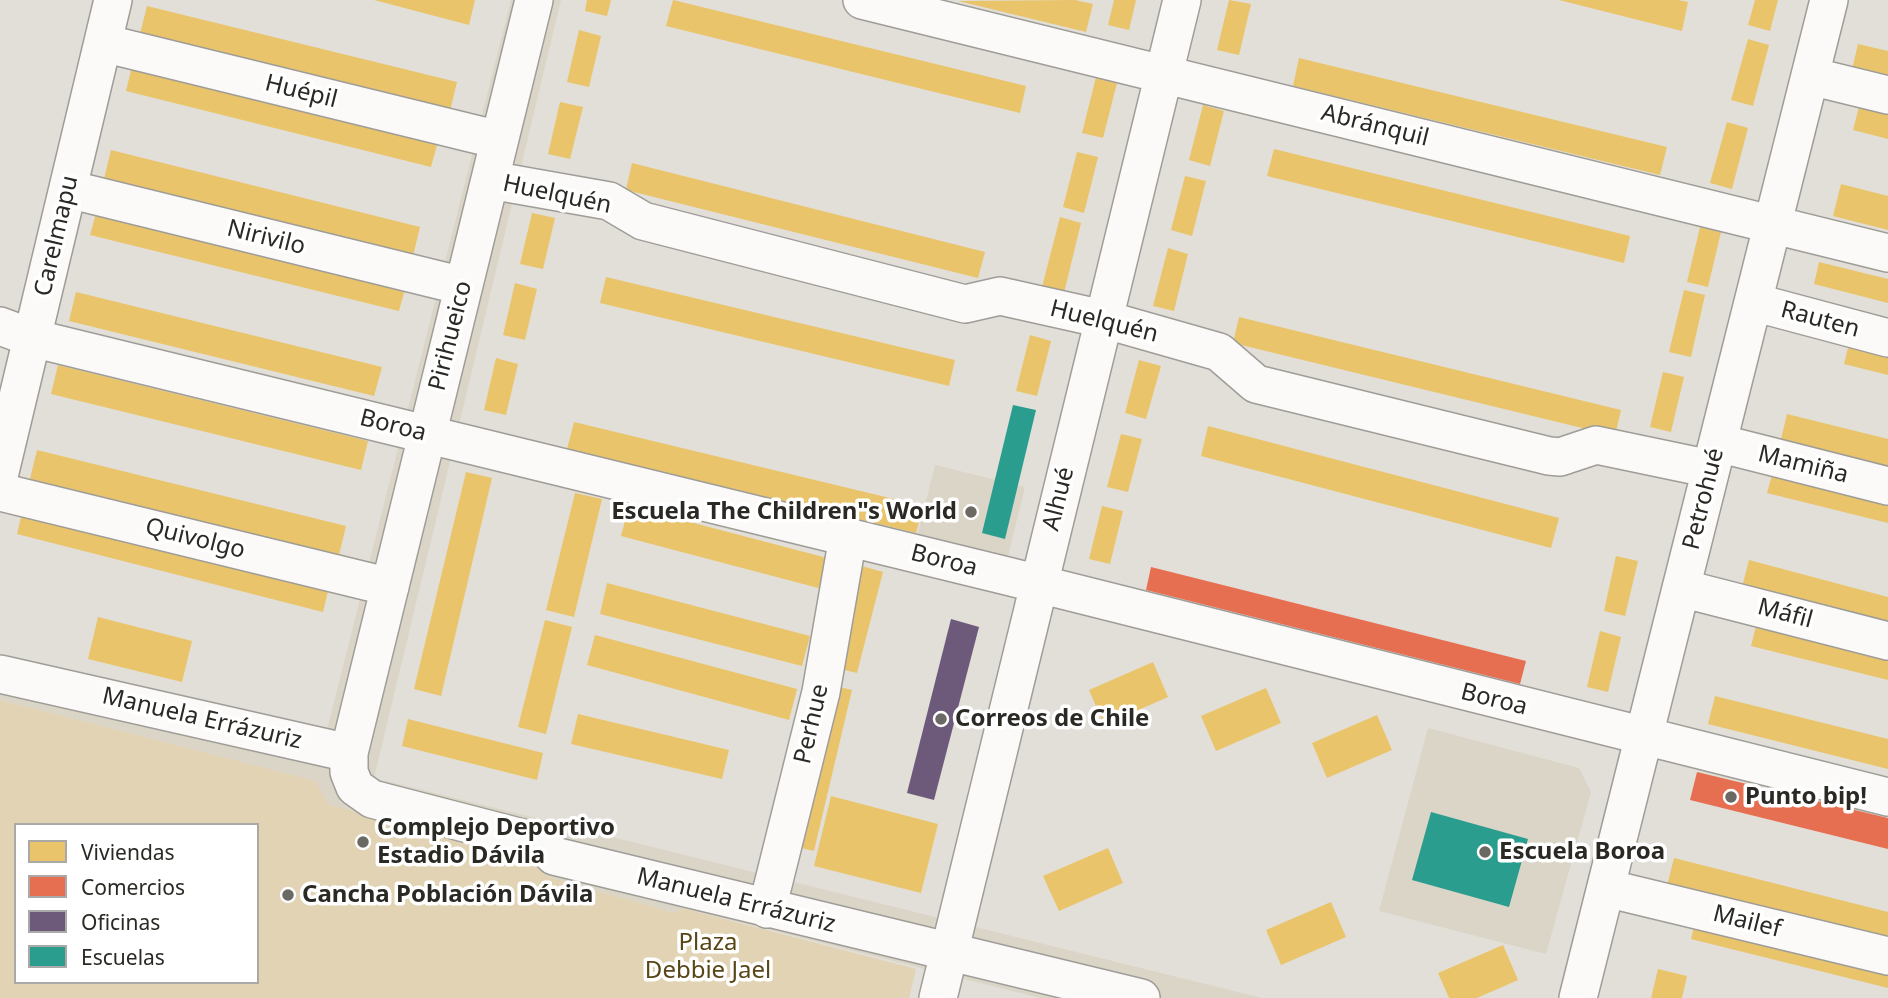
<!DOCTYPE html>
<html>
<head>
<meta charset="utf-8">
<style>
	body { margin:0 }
	#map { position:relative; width:1888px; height:998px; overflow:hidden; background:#e2dfd8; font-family:"Noto Sans",sans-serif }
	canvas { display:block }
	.legend { position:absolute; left:14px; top:823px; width:245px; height:161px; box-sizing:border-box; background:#fff; border:2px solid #aaa9a7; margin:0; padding:9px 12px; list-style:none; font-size:21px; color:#2b2924 }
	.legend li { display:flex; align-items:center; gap:14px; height:35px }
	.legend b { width:35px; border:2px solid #aaa9a7 }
</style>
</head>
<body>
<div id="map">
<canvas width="1888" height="998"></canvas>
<ul class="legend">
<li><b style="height:19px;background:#e9c46a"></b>Viviendas</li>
<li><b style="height:19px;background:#e76f51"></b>Comercios</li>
<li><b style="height:19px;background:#6d597a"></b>Oficinas</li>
<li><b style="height:19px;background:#2a9d8f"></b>Escuelas</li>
</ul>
</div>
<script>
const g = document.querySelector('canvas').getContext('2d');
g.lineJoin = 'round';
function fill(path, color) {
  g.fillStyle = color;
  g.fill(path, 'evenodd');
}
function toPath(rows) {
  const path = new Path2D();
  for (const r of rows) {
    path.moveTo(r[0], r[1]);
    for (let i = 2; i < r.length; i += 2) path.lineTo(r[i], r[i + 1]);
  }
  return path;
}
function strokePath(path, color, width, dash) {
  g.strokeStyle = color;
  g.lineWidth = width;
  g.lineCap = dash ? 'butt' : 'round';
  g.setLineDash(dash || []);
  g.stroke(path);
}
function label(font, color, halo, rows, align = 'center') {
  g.font = font + ' "Noto Sans",sans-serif';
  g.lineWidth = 7;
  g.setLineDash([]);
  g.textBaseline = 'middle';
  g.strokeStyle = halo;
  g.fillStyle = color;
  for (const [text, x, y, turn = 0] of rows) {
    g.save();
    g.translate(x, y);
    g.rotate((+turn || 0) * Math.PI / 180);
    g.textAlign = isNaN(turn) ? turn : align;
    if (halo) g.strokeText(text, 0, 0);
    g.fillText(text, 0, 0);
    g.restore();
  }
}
fill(toPath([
	[511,0,561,0,374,778,1262,998,1040,998,683,908,675,913,548,877,533,860,326,804,316,781,0,700,0,655,326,734],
	[935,465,1025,487,1007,560,917,537],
	[1428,728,1579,768,1591,792,1546,954,1379,911]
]), '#dbd5c7');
fill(toPath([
	[0,700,316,781,327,804,533,860,548,877,675,913,682,908,916,969,909,998,0,998],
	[16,825,257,825,257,982,16,982]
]), '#e1d3b4');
fill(toPath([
	[374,0,475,0,469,25],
	[587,0,611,0,607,16,585,11],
	[673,0,1026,86,1020,113,666,26],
	[1075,0,1093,4,1086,32,958,1],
	[1114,0,1136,0,1129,30,1108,25],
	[1229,0,1251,4,1239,55,1217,50],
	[1559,0,1678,0,1688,2,1682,31],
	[1755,0,1778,0,1770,31,1748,25],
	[147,6,457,82,450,111,140,34],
	[579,30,601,36,589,87,567,82],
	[1748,39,1769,45,1753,106,1731,100],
	[1858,44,1888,51,1888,83,1851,74],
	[1299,58,1667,147,1660,175,1293,86],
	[133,62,439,138,431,167,126,91],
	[1096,77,1117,83,1103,138,1082,133],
	[1861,99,1888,106,1888,139,1853,130],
	[560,102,583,107,570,159,548,154],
	[1203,105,1224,111,1210,166,1189,160],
	[1727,122,1748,128,1732,189,1710,183],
	[1274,149,1630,236,1624,263,1267,176],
	[111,150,420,227,413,256,104,179],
	[1077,152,1098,157,1084,213,1063,207],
	[632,163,985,252,978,278,626,190],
	[1185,176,1206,181,1192,236,1171,230],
	[1841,184,1888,196,1888,230,1833,216],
	[98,206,407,282,399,311,90,235],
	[532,213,555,218,543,269,520,264],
	[1060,217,1081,223,1064,293,1042,287],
	[1700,227,1721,232,1708,287,1687,282],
	[1168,248,1188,254,1174,311,1153,306],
	[1819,262,1888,279,1888,303,1814,284],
	[606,277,955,360,949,386,600,303],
	[515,283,537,289,525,340,503,335],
	[1684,290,1705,295,1691,357,1669,352],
	[76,292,382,367,374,396,69,321],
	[1239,317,1621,410,1615,436,1233,343],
	[1030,335,1051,341,1037,396,1016,391],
	[1850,340,1888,349,1888,375,1844,364],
	[496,358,518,364,506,415,484,410],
	[1139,360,1161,366,1146,419,1125,413],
	[58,365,368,441,361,470,51,394],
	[1663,372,1684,377,1671,432,1650,427],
	[1787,414,1888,439,1888,466,1781,439],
	[574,422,923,506,916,533,567,449],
	[1208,426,1559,518,1551,548,1201,456],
	[1121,434,1142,439,1128,492,1107,487],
	[37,450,346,526,339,555,30,479],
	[1774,467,1888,496,1888,523,1767,493],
	[466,472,492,478,441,696,414,689],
	[575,493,602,499,574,617,546,610],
	[24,504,330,583,323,612,17,534],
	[629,506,831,559,822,589,621,536],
	[1102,506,1123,511,1110,564,1089,559],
	[1616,556,1638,561,1625,616,1604,611],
	[1749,560,1888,597,1888,626,1742,587],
	[858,565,883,572,857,673,832,667],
	[607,583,810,636,802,666,600,614],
	[98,617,192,641,182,682,88,659],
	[1758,618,1888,651,1888,680,1751,646],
	[545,620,572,627,546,734,518,727],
	[1600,631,1621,637,1608,692,1587,687],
	[595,635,797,689,789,720,587,665],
	[1153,662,1168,697,1104,725,1089,690],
	[827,684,852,690,814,851,788,845],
	[1266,688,1281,723,1216,751,1201,716],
	[1715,696,1888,739,1888,769,1708,724],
	[578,714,729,750,722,779,571,744],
	[1377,715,1392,750,1327,778,1312,743],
	[408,719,543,753,537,780,402,746],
	[831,796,938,824,921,893,814,866],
	[1108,848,1123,883,1059,911,1043,876],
	[1674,858,1888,912,1888,941,1667,886],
	[1331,902,1346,937,1281,965,1266,930],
	[1697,914,1888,962,1888,988,1691,939],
	[1503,945,1518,980,1477,998,1449,998,1438,973],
	[1658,969,1687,976,1682,998,1651,998]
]), '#e9c46a');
fill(toPath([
	[1151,567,1526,661,1520,684,1146,590],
	[1697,772,1888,818,1888,849,1690,800]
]), '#e76f51');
fill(toPath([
	[951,619,979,627,934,800,907,793]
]), '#6d597a');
fill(toPath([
	[1013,405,1036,410,1005,539,982,533],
	[1431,812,1528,839,1509,907,1412,880]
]), '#2a9d8f');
const minor = toPath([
	[534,0,349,753,349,772,355,787,372,799,542,843,554,856,1141,998],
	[862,0,1888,253],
	[103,43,499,140],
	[1810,76,1888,95],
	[490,180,609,201,643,221,965,304,1000,296,1103,319,1219,352,1256,384,1549,456,1560,457,1596,445,1711,469],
	[68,189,463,286],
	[1753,302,1888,338],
	[0,326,32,338,1007,576,1888,797],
	[1718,443,1888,486],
	[0,472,113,0],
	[0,492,390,587],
	[1681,588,1888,641],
	[0,674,349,753],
	[1606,888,1888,956],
	[767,909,821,692,848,537],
	[938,998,1182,0],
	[1578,998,1829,0]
]);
strokePath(minor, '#9f9d98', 40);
strokePath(minor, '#fbfaf9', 37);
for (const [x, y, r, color] of [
	[971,512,7,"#6b6963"],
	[941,719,7,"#6b6963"],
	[1731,797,7,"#6b6963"],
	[363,842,7,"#6b6963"],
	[1485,852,7,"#6b6963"],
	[288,895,7,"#6b6963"]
]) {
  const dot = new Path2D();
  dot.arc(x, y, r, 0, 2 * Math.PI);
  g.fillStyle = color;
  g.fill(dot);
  strokePath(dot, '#fff', 2.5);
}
label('24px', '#2b2924', '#fff', [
	["Huépil",301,92,14],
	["Abránquil",1375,126,14],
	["Huelquén",557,195,12],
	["Carelmapu",57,236,-77],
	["Nirivilo",266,238,14],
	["Rauten",1820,320,15],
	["Huelquén",1104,322,14],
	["Pirihueico",451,336,-76],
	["Boroa",393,426,14],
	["Mamiña",1803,465,14],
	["Alhué",1059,499,-76],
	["Petrohué",1704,499,-76],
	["Quivolgo",195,539,14],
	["Boroa",944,561,14],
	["Máfil",1785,614,15],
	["Boroa",1494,700,14],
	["Manuela Errázuriz",202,719,13],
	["Perhue",812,724,-77],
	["Manuela Errázuriz",736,901,14],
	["Mailef",1747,922,14]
]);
label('bold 24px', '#2b2924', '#fff', [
	["Escuela The Children\"s World",957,512,"right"],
	["Correos de Chile",955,719],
	["Punto bip!",1745,797],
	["Complejo Deportivo",377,828],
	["Estadio Dávila",377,856],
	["Escuela Boroa",1499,852],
	["Cancha Población Dávila",302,895]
], 'left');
label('24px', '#584617', '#fff', [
	["Plaza",708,943],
	["Debbie Jael",708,971]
]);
</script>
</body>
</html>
